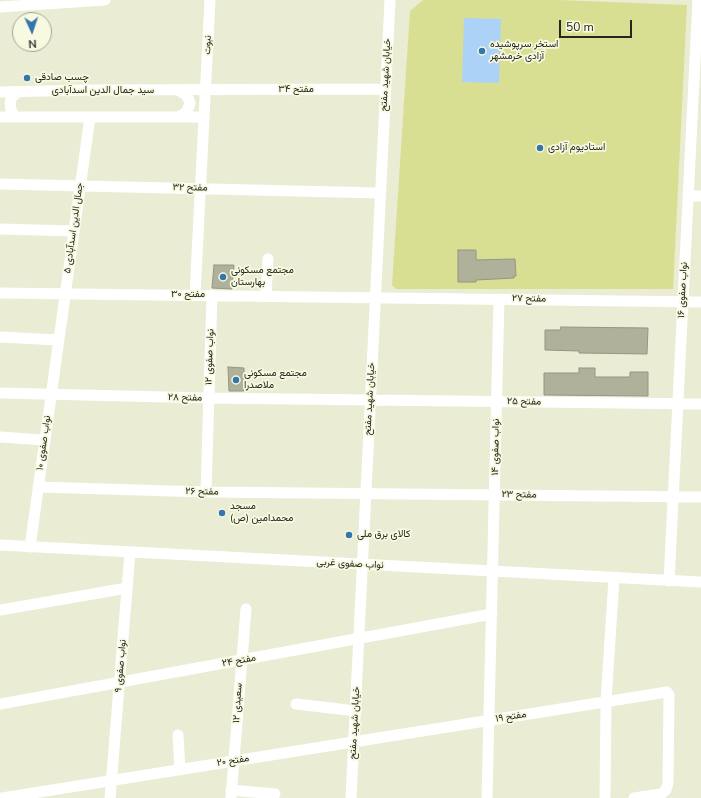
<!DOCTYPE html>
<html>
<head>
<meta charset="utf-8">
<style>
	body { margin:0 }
	#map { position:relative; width:701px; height:798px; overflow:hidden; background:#eaecd4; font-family:"Nunito Sans",sans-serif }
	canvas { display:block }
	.north { position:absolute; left:12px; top:12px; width:40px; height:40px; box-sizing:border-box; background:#f7f9e1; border:1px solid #a3a593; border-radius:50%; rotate:177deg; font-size:11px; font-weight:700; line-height:16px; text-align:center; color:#25261d }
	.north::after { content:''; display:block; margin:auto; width:14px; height:18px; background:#3476ac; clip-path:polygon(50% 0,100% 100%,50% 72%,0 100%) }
	.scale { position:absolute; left:559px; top:20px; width:73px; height:18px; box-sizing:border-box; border:2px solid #25261d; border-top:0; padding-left:5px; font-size:12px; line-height:14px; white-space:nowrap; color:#25261d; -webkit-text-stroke:3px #f7f9e1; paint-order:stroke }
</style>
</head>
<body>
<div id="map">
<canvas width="701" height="798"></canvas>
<div class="north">N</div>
<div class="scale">50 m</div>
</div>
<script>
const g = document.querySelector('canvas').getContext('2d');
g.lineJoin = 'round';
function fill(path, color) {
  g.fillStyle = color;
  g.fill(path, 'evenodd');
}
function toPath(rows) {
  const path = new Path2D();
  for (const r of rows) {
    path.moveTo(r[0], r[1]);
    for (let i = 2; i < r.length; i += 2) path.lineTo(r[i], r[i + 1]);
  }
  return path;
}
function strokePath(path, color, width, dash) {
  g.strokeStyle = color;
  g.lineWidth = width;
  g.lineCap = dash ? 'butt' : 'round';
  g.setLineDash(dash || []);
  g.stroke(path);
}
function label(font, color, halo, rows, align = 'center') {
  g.font = font + ' "Nunito Sans",Vazirmatn,sans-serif';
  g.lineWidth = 3.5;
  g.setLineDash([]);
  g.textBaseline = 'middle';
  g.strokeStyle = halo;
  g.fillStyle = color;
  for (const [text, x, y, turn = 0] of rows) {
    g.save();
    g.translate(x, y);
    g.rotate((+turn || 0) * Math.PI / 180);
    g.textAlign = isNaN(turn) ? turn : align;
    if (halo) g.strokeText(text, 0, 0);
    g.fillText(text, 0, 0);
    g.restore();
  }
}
fill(toPath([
	[423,0,559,0,687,5,673,289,396,289,392,285,410,11]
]), '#d9df92');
fill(toPath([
	[464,18,501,19,499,83,462,82]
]), '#acd3f7');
const building = toPath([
	[458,250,476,250,476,260,515,259,516,276,514,276,514,278,476,280,476,282,458,282,458,250],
	[214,265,234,265,232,289,212,288,214,265],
	[561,327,648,328,647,354,579,353,579,351,545,350,545,330,560,330,561,327],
	[228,367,244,368,244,391,229,391,228,367],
	[579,368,595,368,595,377,630,377,630,372,648,372,648,396,544,395,544,373,579,373,579,368]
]);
fill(building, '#afb19a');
strokePath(building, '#949680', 1);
strokePath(toPath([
	[0,7,105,0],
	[176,90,180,91,187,96,190,103,187,111,184,114,177,117],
	[0,92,88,90,385,89],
	[0,117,204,117],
	[15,117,11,110,10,103,12,97,18,92],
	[0,184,380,193],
	[688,196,701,196],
	[0,229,73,231],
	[0,293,701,302],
	[195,295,210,0],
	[266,295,268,259],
	[0,337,58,340],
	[0,393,208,398,701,404],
	[0,437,44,440],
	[38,487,206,492,701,497],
	[206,492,212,295],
	[0,545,701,582],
	[30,547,90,117],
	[669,581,698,0],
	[0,610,127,588],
	[0,704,492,614],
	[296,704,356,711],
	[178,735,180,770],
	[231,790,275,794],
	[2,798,667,692,669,695,668,783,666,790,661,794,634,798],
	[110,798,130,552],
	[231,798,246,609],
	[351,798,390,0],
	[487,798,499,299],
	[605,798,606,702,614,578]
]), '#fff', 11);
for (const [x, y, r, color] of [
	[482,51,4,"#3476ac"],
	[27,78,4,"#3476ac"],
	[540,148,4,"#3476ac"],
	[223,277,4,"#3476ac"],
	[236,380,4,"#3476ac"],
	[222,513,4,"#3476ac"],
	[349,535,4,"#3476ac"]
]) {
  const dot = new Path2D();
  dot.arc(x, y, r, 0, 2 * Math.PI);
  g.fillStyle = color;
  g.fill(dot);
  strokePath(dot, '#f7f9e1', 1.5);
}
label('10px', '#25261d', '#f7f9e1', [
	["نبوت",208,45,-87],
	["خیابان شهید مفتح",386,75,-87],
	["مفتح ۳۴",296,90],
	["سید جمال الدین اسدآبادی",103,91],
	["مفتح ۳۲",190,188,1],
	["جمال الدین اسدآبادی ۵",74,228,-82],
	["نواب صفوی ۱۶",683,290,-87],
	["مفتح ۳۰",188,295],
	["مفتح ۲۷",529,299,1],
	["نواب صفوی ۱۲",210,357,-88],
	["مفتح ۲۸",185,398,1],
	["خیابان شهید مفتح",370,399,-87],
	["مفتح ۲۵",524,402,1],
	["نواب صفوی ۱۰",44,443,-82],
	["نواب صفوی ۱۴",496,447,-89],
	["مفتح ۲۶",202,492,1],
	["مفتح ۲۳",519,495,1],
	["نواب صفوی غربی",350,564,3],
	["مفتح ۲۴",239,661,-10],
	["نواب صفوی ۹",121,666,-85],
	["سعیدی ۱۲",238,703,-86],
	["مفتح ۱۹",511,717,-9],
	["خیابان شهید مفتح",355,723,-87],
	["مفتح ۲۰",233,761,-9]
]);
label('10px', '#25261d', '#f7f9e1', [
	["استخر سرپوشیده",490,45],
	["آزادی خرمشهر",490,57],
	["چسب صادقی",35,78],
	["استادیوم آزادی",548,148],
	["مجتمع مسکونی",231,271],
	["بهارستان",231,283],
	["مجتمع مسکونی",244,374],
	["ملاصدرا",244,386],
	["مسجد",230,507],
	["محمدامین (ص)",230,519],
	["کالای برق ملی",357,535]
], 'left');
</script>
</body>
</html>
